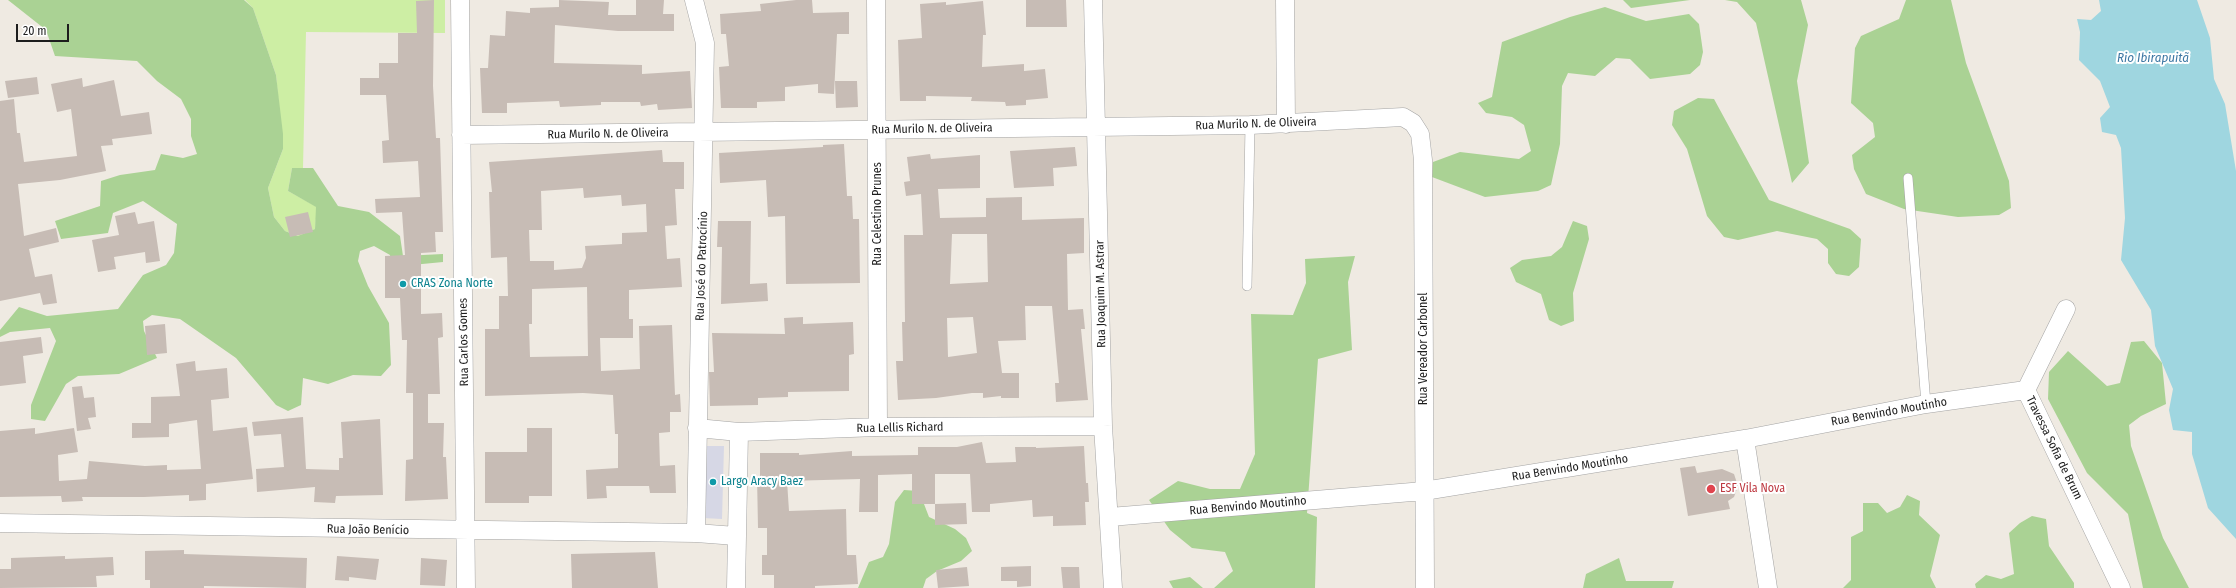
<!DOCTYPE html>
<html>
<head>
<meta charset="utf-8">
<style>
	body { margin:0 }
	#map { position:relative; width:2236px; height:588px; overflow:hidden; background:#efeae2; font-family:"Fira Sans Condensed",sans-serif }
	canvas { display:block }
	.scale { position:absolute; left:16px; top:24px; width:53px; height:18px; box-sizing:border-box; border:2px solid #1d1d1d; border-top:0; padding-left:5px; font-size:12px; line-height:14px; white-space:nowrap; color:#1d1d1d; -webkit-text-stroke:3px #fff; paint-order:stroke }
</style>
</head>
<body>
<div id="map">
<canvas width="2236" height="588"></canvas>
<div class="scale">20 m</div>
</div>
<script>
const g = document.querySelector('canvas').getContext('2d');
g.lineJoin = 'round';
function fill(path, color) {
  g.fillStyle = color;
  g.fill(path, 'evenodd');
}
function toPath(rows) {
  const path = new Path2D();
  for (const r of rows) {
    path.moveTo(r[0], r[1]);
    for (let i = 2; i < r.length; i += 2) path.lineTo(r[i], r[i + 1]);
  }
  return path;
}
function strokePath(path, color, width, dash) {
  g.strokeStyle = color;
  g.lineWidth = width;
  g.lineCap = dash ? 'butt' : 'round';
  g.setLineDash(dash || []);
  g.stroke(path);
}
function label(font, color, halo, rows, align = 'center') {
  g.font = font + ' "Fira Sans Condensed",sans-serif';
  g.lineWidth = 4;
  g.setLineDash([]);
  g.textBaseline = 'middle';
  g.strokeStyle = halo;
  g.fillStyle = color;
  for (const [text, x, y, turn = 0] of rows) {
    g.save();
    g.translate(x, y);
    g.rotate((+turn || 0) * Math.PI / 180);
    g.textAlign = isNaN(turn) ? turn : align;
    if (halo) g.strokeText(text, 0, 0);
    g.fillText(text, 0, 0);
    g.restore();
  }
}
fill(toPath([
	[245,0,445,0,445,33,306,32,303,168,292,168,288,191,317,207,315,229,299,236,285,231,274,217,268,188,283,149,276,75,253,8]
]), '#cdeea4');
fill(toPath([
	[8,0,244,0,253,8,276,75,283,134,283,149,268,188,274,217,285,231,298,236,315,229,316,207,288,191,292,168,313,168,338,206,369,212,400,236,403,256,443,254,443,262,391,267,390,255,374,246,360,251,358,261,368,286,389,323,391,365,381,376,353,375,328,384,303,378,301,405,288,411,276,405,236,358,180,319,152,315,143,321,144,331,157,358,119,374,78,376,66,384,45,421,31,419,31,405,56,341,50,328,10,332,0,337,0,330,19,307,47,316,118,309,143,275,166,265,174,253,177,224,143,201,113,213,108,233,61,239,55,221,100,206,101,181,120,175,155,170,161,154,183,158,197,154,191,136,191,119,181,99,157,81,137,61,55,56,46,30],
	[1623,0,1690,0,1631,8],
	[1725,0,1801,0,1808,25,1797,81,1809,163,1792,183,1756,23,1737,2],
	[1906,0,1951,0,1966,63,2009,181,2011,208,1999,215,1958,217,1904,209,1866,194,1854,169,1852,155,1875,137,1873,123,1851,103,1855,48,1861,36,1899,19],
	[1605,7,1646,21,1689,14,1699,24,1703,52,1700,65,1690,74,1650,79,1630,59,1616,58,1595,76,1568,73,1562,86,1560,144,1551,185,1538,191,1485,197,1432,177,1433,162,1460,152,1519,159,1531,151,1524,125,1512,117,1486,113,1478,103,1492,97,1502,42,1570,17],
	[1698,98,1714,99,1769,200,1850,229,1861,239,1859,267,1849,276,1836,274,1828,263,1828,249,1817,239,1777,231,1738,240,1724,237,1707,216,1687,149,1672,125,1674,111],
	[1573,221,1587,226,1589,239,1573,293,1574,321,1561,326,1549,320,1541,294,1516,282,1510,268,1522,260,1551,256,1562,247],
	[1355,256,1348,282,1352,350,1318,359,1307,513,1317,517,1315,588,1214,588,1233,571,1225,552,1192,548,1170,530,1149,500,1178,481,1210,489,1240,489,1255,454,1251,314,1293,315,1306,283,1305,259],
	[2144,341,2162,363,2166,404,2141,416,2129,425,2131,446,2163,538,2189,588,2143,588,2128,514,2087,473,2048,399,2049,372,2068,351,2107,386,2120,383,2131,342],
	[904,490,919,491,929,517,955,529,966,538,972,551,961,561,937,571,926,579,923,588,858,588,869,562,883,557,889,544,895,502],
	[1907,495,1920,501,1919,515,1940,535,1930,576,1936,588,1843,588,1851,580,1851,537,1863,531,1863,503,1878,503,1887,513,1900,507],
	[2032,516,2046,519,2049,546,2074,583,2074,588,1976,588,1975,584,1986,575,2001,579,2014,574,2009,533,2020,523],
	[1619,558,1626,581,1674,581,1672,588,1583,588,1586,574],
	[1190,577,1203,588,1173,588,1169,581]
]), '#aad294');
fill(toPath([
	[705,446,724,446,722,519,703,518]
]), '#d6d7e5');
fill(toPath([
	[2099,0,2197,0,2210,38,2214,79,2225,104,2236,171,2236,539,2208,508,2192,454,2192,432,2173,430,2169,410,2173,389,2155,346,2151,310,2121,260,2125,218,2121,148,2116,135,2102,132,2100,118,2110,107,2100,81,2079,60,2080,32,2077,19,2091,20,2101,11]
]), '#9fd6e0');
fill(toPath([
	[434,0,433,86,436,138,440,138,443,232,435,232,436,252,421,253,421,314,442,313,443,337,438,338,440,394,428,394,428,423,444,423,443,457,446,457,448,499,405,501,406,460,413,459,413,393,406,393,407,340,402,340,400,298,385,298,385,256,405,255,402,212,376,213,375,199,420,197,418,161,383,163,382,141,389,140,386,95,360,95,360,78,379,78,379,63,398,63,398,33,417,33,416,1],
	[559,0,609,2,608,15,636,15,636,0,664,0,663,14,674,14,674,31,618,31,555,25,554,63,642,65,642,74,690,71,692,108,658,110,657,104,641,106,640,102,601,102,601,105,560,107,559,101,507,103,507,113,482,113,480,68,488,68,490,35,505,36,506,11,530,13,530,8,559,7],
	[796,0,812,0,813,13,849,12,849,34,837,34,834,94,818,93,818,84,785,87,785,101,757,102,757,108,721,108,719,67,729,66,726,34,721,34,720,14,761,11,760,4],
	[1026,0,1066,0,1067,27,1026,27],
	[983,1,986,35,983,35,982,67,1024,64,1024,71,1045,69,1048,98,1026,100,1026,105,1006,106,1005,102,971,101,972,97,926,96,926,101,900,101,898,40,922,38,920,4,946,2,946,5],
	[37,77,39,94,8,98,5,81],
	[82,78,83,87,114,80,121,116,149,112,152,134,112,139,113,145,101,146,106,171,60,180,18,184,24,236,56,228,59,242,29,249,35,277,52,274,57,303,43,305,40,293,0,301,0,101,14,99,17,133,20,133,24,162,77,156,71,109,57,112,51,84],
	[835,81,857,81,858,107,836,108],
	[844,144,847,196,852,196,853,219,859,219,860,283,786,284,785,216,768,217,766,180,720,183,719,153,823,147,823,145],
	[1075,147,1077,166,1053,168,1054,186,1014,188,1010,151],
	[662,150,663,162,684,162,684,189,675,189,677,225,665,226,667,259,680,258,682,287,629,290,629,319,633,319,633,338,600,338,601,371,640,369,639,326,672,325,675,395,680,394,681,412,670,412,670,432,659,433,660,466,675,465,676,493,650,493,649,486,606,486,607,498,587,499,586,470,618,468,618,434,615,434,613,395,583,393,485,396,485,329,499,329,499,296,508,296,507,257,491,258,489,192,492,192,489,162],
	[583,188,584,198,621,195,622,206,646,204,647,232,622,233,622,244,585,246,586,258,582,268,554,270,554,261,530,261,529,230,542,230,541,191],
	[587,287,588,356,530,357,529,324,532,324,532,289],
	[930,154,931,159,980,155,980,188,938,189,940,218,986,217,986,198,1022,197,1022,220,1084,218,1084,253,1067,254,1068,310,1083,309,1085,329,1081,329,1088,400,1056,402,1055,383,1059,383,1052,306,1025,306,1026,340,998,341,1002,373,1019,373,1019,398,1001,398,1001,396,983,398,983,393,972,393,936,398,898,400,896,361,903,361,902,322,905,322,904,235,923,235,921,194,906,196,904,182,910,181,907,157],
	[952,234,987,234,988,282,950,284],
	[973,317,977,353,948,357,947,318],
	[135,212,138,224,154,221,160,261,146,263,145,252,114,257,116,269,98,272,92,240,119,235,115,216],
	[308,212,313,232,290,237,285,217],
	[718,221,751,221,750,284,767,283,768,301,721,304,722,247,717,247],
	[803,317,803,324,853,322,854,354,849,355,849,391,788,392,788,397,758,398,758,405,710,406,709,372,714,372,712,333,785,334,784,318],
	[165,324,167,353,147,355,145,326],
	[41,337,43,353,23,356,26,383,0,386,0,342],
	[195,361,196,371,227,368,229,398,211,400,213,431,247,427,253,479,206,484,206,500,189,501,189,495,144,497,82,497,83,501,62,502,61,496,0,497,0,431,35,428,35,434,74,428,78,452,58,455,59,481,87,479,89,461,145,466,167,465,167,470,201,469,197,420,169,424,169,437,132,438,132,423,151,423,151,397,180,396,176,364],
	[82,386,84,398,94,397,96,417,88,418,91,429,77,431,72,387],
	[303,417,306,469,339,470,339,458,343,458,341,422,380,419,383,495,336,496,335,503,314,502,315,487,257,492,256,469,284,467,281,434,254,436,252,422],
	[527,428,552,428,552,496,529,496,529,503,485,503,485,452,527,452],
	[982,442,986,463,1016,462,1015,447,1036,447,1036,448,1084,446,1086,483,1088,483,1089,502,1085,502,1086,525,1053,526,1053,516,1033,517,1032,500,990,504,990,512,972,512,970,474,935,474,935,504,912,504,912,474,878,475,878,512,859,512,860,479,787,481,789,511,846,509,847,555,856,555,858,584,815,586,815,588,774,588,774,575,762,575,762,555,767,555,767,528,758,528,757,476,760,476,760,453,799,453,799,455,852,451,852,456,918,455,918,447,957,447],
	[1695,466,1697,473,1722,469,1734,474,1738,486,1734,497,1728,501,1730,509,1688,516,1680,468],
	[966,503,967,524,935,525,935,504],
	[184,550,184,554,307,558,306,588,204,586,204,588,150,588,150,580,145,580,145,551],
	[655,552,658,588,572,588,571,554],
	[65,556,65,559,113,557,114,575,96,576,97,587,0,588,0,569,11,569,11,558],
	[337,556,379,559,376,580,349,577,349,581,335,580],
	[421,558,447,560,445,586,420,585],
	[1031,566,1031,586,1017,587,1017,581,1001,581,1001,567],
	[967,567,969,586,938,588,936,570],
	[1061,567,1079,567,1080,588,1063,588]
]), '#c7bcb5');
const lane = toPath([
	[1908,178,1926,404],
	[1247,286,1250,125]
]);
const street = toPath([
	[460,0,466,588],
	[694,0,705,43,696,533],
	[876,0,878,427],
	[1093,0,1103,426,1113,588],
	[1285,0,1286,124],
	[461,135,1250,125,1403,117,1413,123,1420,134,1423,160,1425,588],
	[2066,309,2026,390,2121,588],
	[697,428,739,432,878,427,1103,426],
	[1745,439,1768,588],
	[1110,517,1424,491,1745,439,1926,404,2026,390],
	[0,523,696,533,736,536],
	[736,588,739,432]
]);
strokePath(lane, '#a4a4a4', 10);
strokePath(street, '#a4a4a4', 19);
strokePath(lane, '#fff', 9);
strokePath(street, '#fff', 18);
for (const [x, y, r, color] of [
	[403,284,4,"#0f9aa8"],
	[713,482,4,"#0f9aa8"],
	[1711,489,5,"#e0444e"]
]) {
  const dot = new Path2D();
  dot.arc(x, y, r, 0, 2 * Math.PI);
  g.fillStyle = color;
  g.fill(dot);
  strokePath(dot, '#fff', 1.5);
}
label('12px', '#1d1d1d', '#fff', [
	["Rua Murilo N. de Oliveira",1256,124,-2],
	["Rua Murilo N. de Oliveira",932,129,-1],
	["Rua Murilo N. de Oliveira",608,134,-1],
	["Rua Celestino Prunes",878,214,-90],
	["Rua José do Patrocínio",702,266,-88],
	["Rua Joaquim M. Astrar",1101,294,-91],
	["Rua Carlos Gomes",464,342,-91],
	["Rua Vereador Carbonel",1424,349,-90],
	["Rua Benvindo Moutinho",1889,412,-10],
	["Rua Lellis Richard",900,428,-1],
	["Travessa Sofia de Brum",2054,448,64],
	["Rua Benvindo Moutinho",1570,468,-9],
	["Rua Benvindo Moutinho",1248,506,-5],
	["Rua João Benício",368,530,1]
]);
label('12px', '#0d838f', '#fff', [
	["CRAS Zona Norte",411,284],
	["Largo Aracy Baez",721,482]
], 'left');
label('12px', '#be3a42', '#fff', [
	["ESF Vila Nova",1720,489]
], 'left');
label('italic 13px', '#3e78a4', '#fff', [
	["Rio Ibirapuitã",2153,58]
]);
</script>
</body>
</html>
